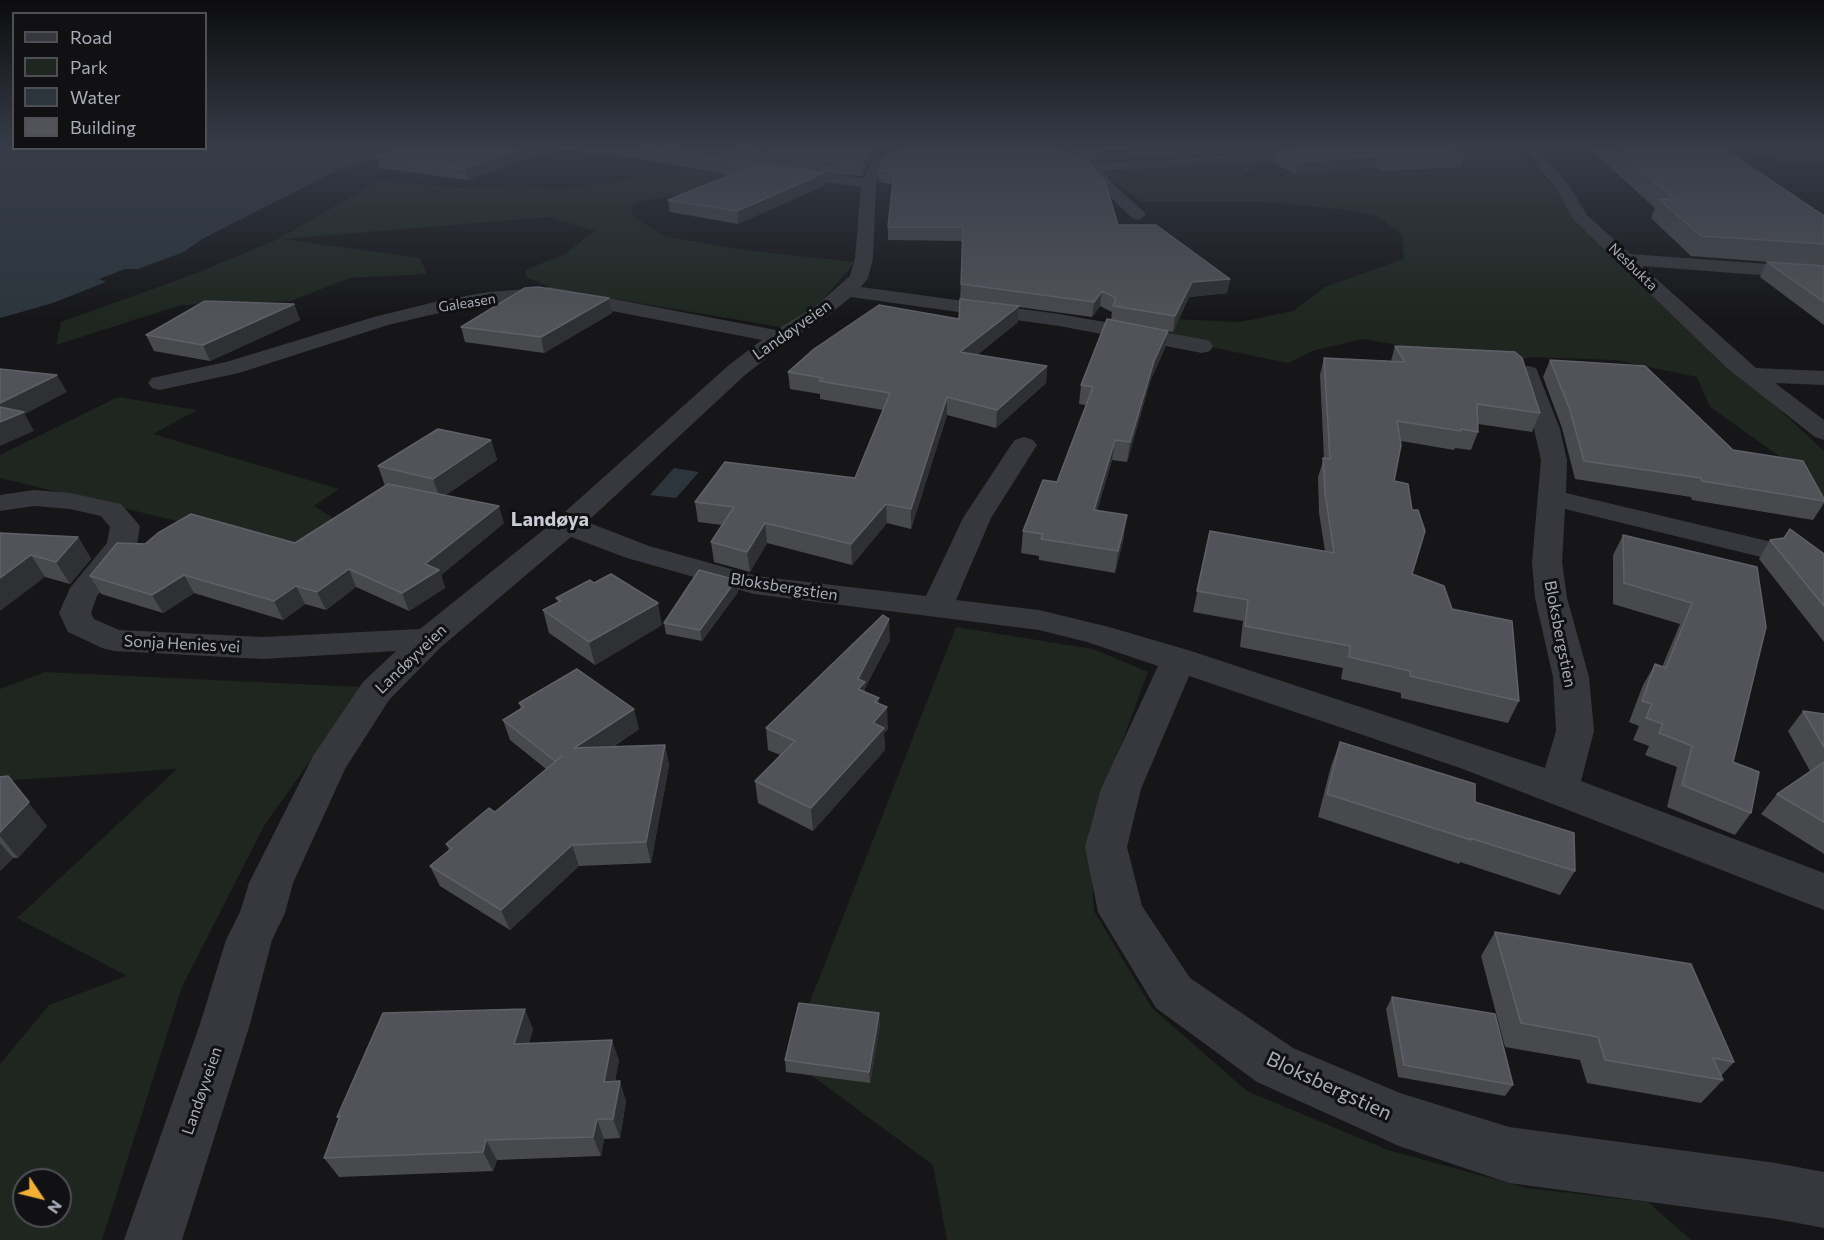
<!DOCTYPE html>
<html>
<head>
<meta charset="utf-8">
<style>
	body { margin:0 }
	#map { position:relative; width:1824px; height:1240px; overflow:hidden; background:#161618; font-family:Commissioner,sans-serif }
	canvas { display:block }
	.legend { position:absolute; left:12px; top:12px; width:195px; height:138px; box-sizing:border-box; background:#111113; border:2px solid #4d4f55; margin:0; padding:8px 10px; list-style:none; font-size:18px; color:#a8adb8 }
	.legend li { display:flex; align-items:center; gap:12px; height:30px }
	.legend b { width:30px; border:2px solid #4d4f55 }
	.north { position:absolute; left:12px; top:1168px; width:60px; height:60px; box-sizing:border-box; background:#111113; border:2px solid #4d4f55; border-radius:50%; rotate:125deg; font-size:16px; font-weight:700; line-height:24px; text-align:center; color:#a8adb8 }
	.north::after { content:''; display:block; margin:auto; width:21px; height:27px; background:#f2b134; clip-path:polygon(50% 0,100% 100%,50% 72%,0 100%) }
</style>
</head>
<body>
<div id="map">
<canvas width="1824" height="1240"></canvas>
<ul class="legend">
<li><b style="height:8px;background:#37383d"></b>Road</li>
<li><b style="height:16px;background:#1e261f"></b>Park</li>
<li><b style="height:16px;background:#2c353c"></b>Water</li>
<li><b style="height:16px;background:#525359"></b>Building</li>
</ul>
<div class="north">N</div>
</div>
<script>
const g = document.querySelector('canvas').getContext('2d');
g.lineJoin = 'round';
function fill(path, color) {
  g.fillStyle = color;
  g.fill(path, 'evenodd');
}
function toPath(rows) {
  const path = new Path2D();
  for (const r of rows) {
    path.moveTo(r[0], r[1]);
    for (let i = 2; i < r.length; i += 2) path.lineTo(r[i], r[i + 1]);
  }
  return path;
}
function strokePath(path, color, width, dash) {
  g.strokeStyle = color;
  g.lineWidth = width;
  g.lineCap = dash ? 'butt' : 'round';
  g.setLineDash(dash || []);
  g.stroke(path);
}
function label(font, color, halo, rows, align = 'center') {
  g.font = font + ' Commissioner,sans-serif';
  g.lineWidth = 6;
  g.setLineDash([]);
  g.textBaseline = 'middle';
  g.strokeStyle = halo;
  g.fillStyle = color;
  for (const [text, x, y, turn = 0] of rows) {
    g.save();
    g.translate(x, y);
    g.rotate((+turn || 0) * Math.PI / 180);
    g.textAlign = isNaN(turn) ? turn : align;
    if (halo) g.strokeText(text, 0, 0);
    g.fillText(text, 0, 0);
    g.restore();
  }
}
fill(toPath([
	[1286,148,1518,148,1614,255,1824,451,1824,500,1800,471,1710,407,1697,377,1615,360,1531,357,1506,363,1363,339,1315,350,1288,363,1133,331,1151,318,1240,322,1293,311,1325,287,1404,259,1402,234,1377,216,1341,209,1267,202,1142,202,1102,171,1267,159,1239,178,1282,178,1302,155],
	[1753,148,1824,148,1824,164,1775,162],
	[718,166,801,178,633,202,632,216,664,236,743,250,855,262,797,330,603,297,553,288,526,277,525,270,565,254,595,231,548,217,282,239,420,258,427,274,349,278,291,301,181,305,56,345,61,322,192,275,278,239,381,180,459,188,521,185,562,189],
	[118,397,197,410,153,434,339,489,314,506,341,523,300,551,0,478,0,455],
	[956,627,1093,649,1148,672,1089,831,1094,911,1152,1008,1247,1091,1388,1150,1527,1188,1648,1202,1691,1240,947,1240,933,1165,788,1058],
	[45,672,362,687,264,826,182,987,102,1240,0,1240,0,1064,49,1005,127,976,17,918,177,769,0,781,0,689],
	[24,1180,60,1180,60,1216,24,1216]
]), '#1e261f');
fill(toPath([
	[0,148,409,148,336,171,202,239,184,252,138,269,125,269,99,279,106,282,53,303,0,318],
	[674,468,699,472,676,498,650,495]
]), '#2c353c');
fill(toPath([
	[898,148,915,148,882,169,876,183,873,258,868,278,861,287,1059,314,1202,339,1210,341,1213,346,1210,351,1202,353,1059,326,851,297,830,314,787,342,745,375,587,522,649,546,756,576,926,596,963,518,1011,445,1015,440,1024,437,1033,440,1037,445,991,518,956,600,1039,610,1109,627,1191,651,1545,768,1556,731,1553,677,1535,598,1532,562,1541,460,1534,429,1517,373,1520,368,1528,366,1536,368,1560,429,1567,460,1566,493,1772,542,1776,548,1772,554,1761,557,1565,509,1562,562,1567,598,1589,677,1594,731,1581,781,1824,873,1824,910,1463,769,1189,676,1141,789,1127,847,1142,906,1190,978,1293,1048,1400,1093,1509,1127,1776,1163,1824,1172,1824,1228,1776,1219,1509,1183,1399,1146,1257,1082,1156,1008,1098,912,1085,847,1101,789,1158,666,1087,642,1039,630,754,594,627,558,571,537,441,647,389,700,345,769,293,883,285,913,272,940,250,1024,182,1240,124,1240,200,1024,226,940,240,912,249,883,313,756,363,682,396,651,263,659,114,651,102,648,68,632,59,613,70,588,107,543,110,527,101,516,70,509,34,506,0,511,0,495,34,490,70,493,121,504,135,520,140,526,137,544,97,596,91,613,94,619,119,630,263,637,420,629,557,519,729,365,762,340,550,299,489,304,443,312,388,325,239,373,160,390,152,388,148,383,152,378,226,362,374,317,443,300,489,292,550,287,776,330,816,306,850,276,855,258,861,187,779,176,772,172,779,168,864,178,868,168,877,158,898,148],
	[1038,148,1055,148,1095,163,1285,152,1292,156,1285,160,1103,171,1111,182,1144,212,1146,215,1138,220,1132,218,1101,188,1088,170,1039,151,1038,148],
	[1523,148,1536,148,1568,184,1587,215,1630,254,1824,268,1824,280,1642,266,1756,368,1824,371,1824,385,1775,383,1824,420,1824,440,1815,437,1727,368,1575,221,1556,189,1523,148]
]), '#37383d');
fill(toPath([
	[403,148,651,148,824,173,825,185,738,224,670,212,668,200,731,175,610,154,555,149,467,180,380,168,376,157],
	[659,148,894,148,876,156,866,166,863,176,817,172],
	[902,148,1118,225,1230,279,1227,293,1189,297,1173,332,1168,331,1165,348,1151,379,1127,462,1112,460,1097,511,1124,537,1115,573,1039,560,1039,556,1021,553,1023,531,1057,482,1086,405,1079,404,1081,385,1111,320,1112,312,1100,306,1092,317,1019,307,1018,322,977,355,1047,366,1046,383,996,428,947,415,911,529,887,523,852,565,767,543,750,572,714,562,711,542,722,525,698,522,695,502,855,478,883,410,820,399,820,394,790,389,788,372,959,319,963,241,888,240,888,227,893,184,879,182,878,171],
	[1060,148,1448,148,1465,155,1461,167,1383,171,1376,167,1296,174,1273,163,1276,152,1286,151,1285,150,1095,161],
	[1589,148,1723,148,1824,216,1824,266,1691,256,1651,218,1655,208],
	[1767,262,1824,266,1824,325,1760,277],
	[609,298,612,313,544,353,465,342,461,327],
	[294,304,300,320,210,361,154,351,146,335],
	[1395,346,1540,413,1532,432,1478,424,1478,432,1471,450,1455,448,1454,450,1401,441,1394,481,1412,574,1452,609,1519,701,1508,723,1401,698,1401,693,1341,679,1343,668,1240,647,1243,621,1193,612,1210,531,1325,551,1319,513,1318,477,1324,458,1320,375,1324,358,1391,361],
	[1550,360,1733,450,1824,499,1824,503,1813,520,1692,500,1691,497,1575,479,1562,428,1543,377],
	[491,440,497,460,446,495,504,523,441,575,445,588,409,611,356,587,326,610,305,604,283,620,194,593,163,613,101,594,90,576,145,544,295,543,385,486,378,466],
	[0,533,78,537,91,559,70,584,45,577],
	[1623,535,1757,567,1733,762,1751,813,1735,835,1667,807,1677,767,1645,755,1649,746,1633,740,1639,726,1629,722,1643,685,1655,664,1662,667,1680,624,1613,604,1613,555],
	[1770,540,1824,554,1824,642,1759,559],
	[736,580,738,592,702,641,666,634,664,623],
	[594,583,662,625,595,665,549,633,543,610,558,602,556,598],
	[890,640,865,688,865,692,879,698,879,704,888,729,884,733,885,750,813,831,758,803,755,781,780,755,768,750,766,728],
	[519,703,639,729,613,747,665,745,669,765,651,863,579,866,510,930,440,886,430,866,449,850,446,844,495,812,546,769,510,740,503,720,521,709],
	[1803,711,1824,714,1824,854,1761,814,1777,794,1810,771,1788,731],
	[1340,742,1475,802,1575,871,1560,895,1460,862,1459,864,1318,817,1331,766],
	[0,777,47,826,18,858,13,858,0,871],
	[1495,932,1734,1062,1721,1076,1723,1080,1701,1103,1587,1083,1580,1060,1505,1047,1481,956],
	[1392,997,1513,1085,1505,1096,1398,1077,1386,1009],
	[880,1025,870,1083,786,1072,785,1060],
	[533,1029,529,1043,619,1060,615,1081,626,1101,620,1138,604,1139,601,1156,497,1160,493,1171,339,1177,324,1158,339,1119,337,1117]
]), '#47494d');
fill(toPath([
	[525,148,555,148,555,149,467,180,464,169],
	[873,148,894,148,876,156,866,166,863,176,862,164,866,155],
	[1130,148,1285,148,1285,150,1095,161,1097,149],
	[1379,156,1376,167,1296,174,1298,162],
	[824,173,825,185,738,224,737,211],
	[1230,279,1227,293,1189,297,1173,332,1175,316,1192,282],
	[1102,291,1100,306,1092,317,1094,302],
	[609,298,612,313,544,353,541,337],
	[294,304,300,320,210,361,203,345],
	[1019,306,1018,322,959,369,960,352],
	[1168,331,1165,348,1151,379,1127,462,1130,442,1154,361],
	[1047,366,1046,383,996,428,997,410],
	[57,375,67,392,25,414,34,431,0,446,0,403],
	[947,397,947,415,911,529,911,509],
	[491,440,497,460,440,499,433,479],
	[1115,440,1112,460,1091,531,1094,510],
	[886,504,887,523,852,565,851,544],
	[499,506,504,523,441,575,445,588,409,611,402,593,425,564],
	[1127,515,1124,537,1115,573,1118,551],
	[765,523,767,543,750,572,747,552],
	[78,537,91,559,70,584,56,562],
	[31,555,45,577,0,611,0,578],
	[349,569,356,587,326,610,317,592],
	[184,575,194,593,163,613,152,595],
	[736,580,738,592,702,641,700,630],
	[296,586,305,604,283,620,274,601],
	[658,603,662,625,595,665,589,642],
	[889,619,890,640,865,688,865,703,859,710,858,679],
	[879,698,879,716,887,707,888,729,884,733,885,750,813,831,811,808,873,723,875,702],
	[634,709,639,729,580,768,574,748],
	[665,745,669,765,651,863,646,842],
	[8,776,47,826,18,858,0,836],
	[0,843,13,858,0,871],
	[572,845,579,866,510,930,501,910],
	[525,1009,533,1029,524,1064,514,1044],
	[879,1013,880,1025,870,1083,869,1072],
	[612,1040,619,1060,611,1101,604,1082],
	[620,1081,626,1101,620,1138,613,1119],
	[597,1119,604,1139,601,1156,593,1137],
	[486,1140,497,1160,493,1171,483,1152]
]), '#2f3033');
const building = toPath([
	[403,148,525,148,464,169,376,157,403,148],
	[637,148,651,148,824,173,737,211,668,200,752,166,637,148],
	[731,148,873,148,866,155,862,164,817,160,731,148],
	[902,148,1054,148,1088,160,1105,182,1118,225,1156,225,1230,279,1192,282,1175,316,1113,306,1116,298,1102,291,1094,302,961,284,963,227,888,227,894,172,878,171,888,154,902,148],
	[1091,148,1130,148,1097,149,1091,148],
	[1293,148,1448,148,1465,155,1386,159,1379,156,1298,162,1276,152,1289,151,1293,148],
	[1614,148,1723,148,1824,216,1824,244,1701,236,1659,199,1676,200,1614,148],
	[1767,262,1824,266,1824,302,1767,262],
	[538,287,609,298,541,337,461,327,525,288,538,287],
	[960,299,1019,306,960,352,1047,366,997,410,947,397,911,509,886,504,851,544,765,523,747,552,711,542,734,507,695,502,725,462,855,478,890,393,819,381,823,378,788,372,814,349,879,305,959,319,960,299],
	[205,301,294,304,203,345,146,335,205,301],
	[1107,319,1168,331,1154,361,1130,442,1115,440,1094,510,1127,515,1118,551,1041,539,1043,534,1023,531,1043,480,1057,482,1093,387,1081,385,1107,319],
	[1395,346,1515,352,1522,358,1540,413,1477,404,1478,432,1461,429,1461,431,1397,421,1401,445,1394,481,1408,484,1412,510,1418,510,1425,531,1412,574,1444,586,1452,609,1512,621,1519,701,1410,676,1410,671,1349,657,1350,646,1245,626,1248,600,1197,591,1210,531,1334,553,1325,493,1323,458,1330,459,1324,358,1405,362,1395,346],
	[1550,360,1645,366,1733,450,1803,461,1824,499,1824,501,1702,481,1701,478,1584,461,1570,410,1550,360],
	[0,369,57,375,0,403,0,369],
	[0,407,24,412,0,422,0,407],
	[438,429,491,440,433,479,378,466,438,429],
	[388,484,499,506,425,564,439,570,402,593,349,569,317,592,296,586,274,601,184,575,152,595,90,576,117,543,145,544,158,533,191,514,295,543,388,484],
	[1790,529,1824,554,1824,606,1770,540,1784,538,1790,529],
	[0,533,78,537,56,562,31,555,0,578,0,533],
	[1623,535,1757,567,1766,627,1733,762,1759,772,1751,813,1682,785,1692,746,1659,733,1663,724,1646,718,1652,704,1642,701,1655,664,1666,668,1692,603,1624,583,1623,535],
	[699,570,736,580,700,630,664,623,699,570],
	[611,574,658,603,589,642,543,610,561,601,556,598,590,580,594,583,611,574],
	[883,615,889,619,858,679,865,682,858,689,879,698,875,702,887,707,873,723,884,728,811,808,755,781,795,741,766,728,883,615],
	[577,669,634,709,574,748,665,745,646,842,572,845,501,910,430,866,452,848,446,844,489,808,495,812,562,756,555,761,503,720,524,707,519,703,577,669],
	[1803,711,1824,714,1824,747,1803,711],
	[1340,742,1475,784,1475,802,1574,833,1575,871,1470,838,1471,840,1327,794,1340,742],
	[1824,762,1824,822,1777,794,1824,762],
	[8,776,29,802,0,832,0,777,8,776],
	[1495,932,1691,964,1734,1062,1713,1058,1723,1080,1605,1060,1598,1037,1521,1023,1495,932],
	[1392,997,1495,1014,1513,1085,1404,1065,1392,997],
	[799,1003,879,1013,869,1072,785,1060,799,1003],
	[525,1009,514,1044,612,1040,604,1082,620,1081,613,1119,597,1119,593,1137,486,1140,483,1152,324,1158,340,1116,337,1117,383,1013,525,1009]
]);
fill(building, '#525359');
strokePath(building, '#5f6168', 1.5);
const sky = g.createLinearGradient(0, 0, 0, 321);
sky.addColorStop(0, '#0c0c0d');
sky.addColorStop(0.46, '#363c48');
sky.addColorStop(1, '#363c4800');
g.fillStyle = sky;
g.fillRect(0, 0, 1824, 321);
label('14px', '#a8adb8', '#111113', [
	["Nesbukta",1633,267,44],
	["Galeasen",467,303,-9]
]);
label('16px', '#a8adb8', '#111113', [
	["Landøyveien",792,330,-35],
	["Bloksbergstien",784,587,9],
	["Bloksbergstien",1560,634,79],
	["Sonja Henies vei",182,644,3],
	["Landøyveien",411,659,-44],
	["Landøyveien",202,1091,-71]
]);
label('bold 20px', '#c9ccd4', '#111113', [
	["Landøya",550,519]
]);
label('20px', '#a8adb8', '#111113', [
	["Bloksbergstien",1329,1086,25]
]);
</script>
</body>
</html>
